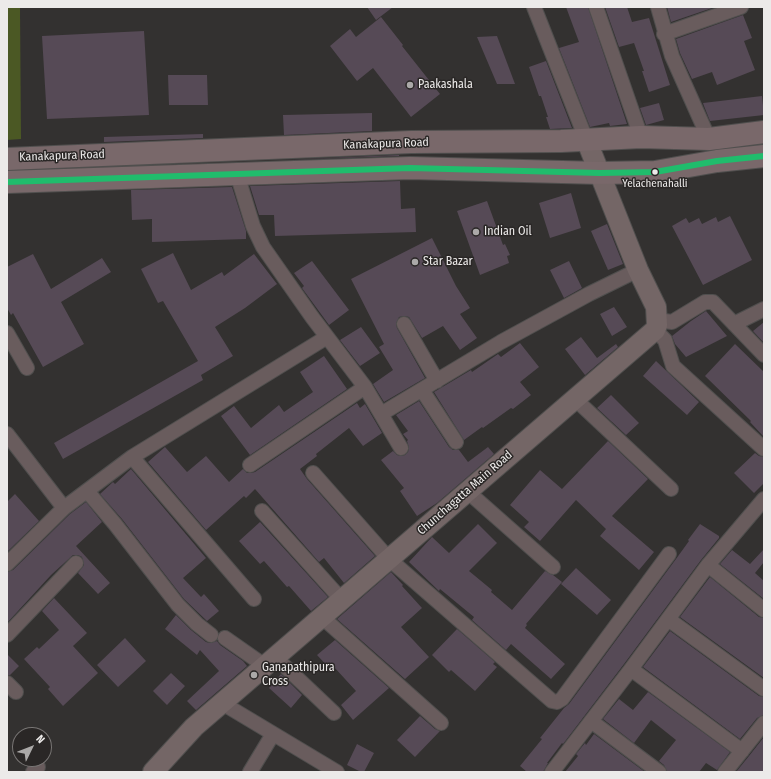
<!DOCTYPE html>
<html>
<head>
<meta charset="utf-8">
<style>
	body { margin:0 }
	#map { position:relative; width:771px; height:779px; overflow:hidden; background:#333130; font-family:"Fira Sans Condensed",sans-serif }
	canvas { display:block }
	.frame { position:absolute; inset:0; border:8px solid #eceae9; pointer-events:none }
	.north { position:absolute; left:12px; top:727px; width:40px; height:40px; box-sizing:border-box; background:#2a2726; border:1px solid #787574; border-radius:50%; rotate:47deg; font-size:11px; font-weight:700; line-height:16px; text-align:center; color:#eceae9 }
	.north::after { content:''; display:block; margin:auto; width:14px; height:18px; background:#aba9a8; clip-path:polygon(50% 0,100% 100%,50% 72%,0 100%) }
</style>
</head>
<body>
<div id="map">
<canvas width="771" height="779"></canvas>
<div class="frame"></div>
<div class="north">N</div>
</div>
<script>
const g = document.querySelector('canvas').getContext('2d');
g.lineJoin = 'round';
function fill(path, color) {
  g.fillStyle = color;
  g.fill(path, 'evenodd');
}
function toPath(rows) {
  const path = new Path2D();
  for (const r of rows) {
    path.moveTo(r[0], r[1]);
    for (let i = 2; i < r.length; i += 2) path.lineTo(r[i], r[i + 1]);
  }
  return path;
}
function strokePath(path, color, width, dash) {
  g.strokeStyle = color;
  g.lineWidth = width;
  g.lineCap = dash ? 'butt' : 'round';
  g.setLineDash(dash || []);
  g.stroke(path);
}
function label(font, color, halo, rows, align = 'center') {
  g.font = font + ' "Fira Sans Condensed",sans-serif';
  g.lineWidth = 3;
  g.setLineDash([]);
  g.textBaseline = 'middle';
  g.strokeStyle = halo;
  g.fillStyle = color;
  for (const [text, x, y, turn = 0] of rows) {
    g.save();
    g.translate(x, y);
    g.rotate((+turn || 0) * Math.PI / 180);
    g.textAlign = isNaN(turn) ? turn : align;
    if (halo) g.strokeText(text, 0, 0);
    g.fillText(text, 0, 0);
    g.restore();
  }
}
fill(toPath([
	[7,7,20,7,21,139,7,140]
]), '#4b5824');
fill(toPath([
	[367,7,393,7,376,20],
	[566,7,588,7,627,124,610,126,609,123,590,127,559,48,579,42],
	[605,7,627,7,632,22,649,18,670,85,649,92,642,71,644,71,634,43,619,47],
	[667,7,715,7,671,22],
	[743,15,752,38,744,41,755,70,717,85,712,72,692,79,680,53,676,39],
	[381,17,403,45,402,46,440,94,411,117,373,68,357,81,330,46,350,29,356,37],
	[144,31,149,115,47,119,42,36],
	[497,36,515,84,497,84,477,37],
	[546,61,572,128,550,129,546,117,548,117,541,96,539,96,529,67],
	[168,75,207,75,208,105,169,105],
	[762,96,764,115,710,121,704,106,703,103],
	[659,103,664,120,646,125,640,108],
	[372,113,372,131,284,135,283,115],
	[203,134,203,138,104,142,104,137],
	[399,155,399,156,282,160],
	[400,181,401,209,415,208,416,232,275,236,274,215,259,215,250,186],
	[232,187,246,231,246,239,152,242,152,219,132,220,131,190],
	[571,193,581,228,550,238,539,203],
	[487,201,503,245,505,244,510,255,507,256,509,263,480,275,457,211],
	[730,216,752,260,703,285,672,226,686,218,689,223,699,218,702,224,716,217,718,222],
	[607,224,623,264,608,270,591,231],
	[432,238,456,286,470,308,460,314,477,338,460,350,443,326,422,338,409,317,404,316,399,317,396,324,397,328,425,378,384,402,373,384,393,370,379,347,384,344,351,279],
	[173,253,191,290,222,272,224,276,254,254,277,284,245,308,215,327,233,356,201,375,203,380,63,459,54,443,198,361,163,301,158,303,141,269],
	[33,254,51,289,102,258,111,272,61,302,84,344,43,367,13,313,11,315,7,308,7,267],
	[312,261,349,310,329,325,302,288,304,286,294,273],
	[569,261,582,288,564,298,550,270],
	[614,307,627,327,612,336,600,314],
	[706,311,727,336,686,357,675,344,672,336,691,321],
	[764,322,764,343,753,331],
	[361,327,380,353,360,366,340,340],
	[581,337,597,358,616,344,618,347,585,375,565,349],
	[520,343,539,367,520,382,531,395,513,409,511,408,483,428,482,427,464,440,434,392,471,370,472,372,498,354,501,357],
	[735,344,764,372,764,437,750,422,751,421,705,376],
	[324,356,347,389,250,455,221,416,234,406,251,428,279,405,284,412,313,392,300,372],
	[656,361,699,402,687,415,643,376],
	[611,395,639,423,626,435,597,408],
	[419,401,449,447,453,450,459,450,468,462,488,447,494,454,437,503,417,516,400,491,404,488,381,460,393,451,397,455,401,456,405,455,408,452,409,448,407,441,408,440,403,434,408,431,396,415],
	[357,403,360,408,365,404,382,433,363,446,349,428,316,454,317,456,300,469,307,479,375,556,344,583,324,558,319,562,255,489,246,498,244,496,206,530,148,462,165,447,187,472,206,456,229,482,243,469,247,473,251,473,255,472],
	[608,441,648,479,612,516,654,552,639,570,600,536,606,529,576,500,540,541,524,527,529,522,510,505,540,470,562,489],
	[755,453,759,456,764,457,764,483,754,493,734,473],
	[131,469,206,558,183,578,201,597,204,594,219,611,207,621,184,599,122,519,100,494,113,482,115,484],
	[15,494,39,521,7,552,7,502],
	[86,502,102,522,76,546,110,583,98,594,78,573,84,565,82,557,78,555,73,555,51,575,7,623,7,572,13,570,70,514],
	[260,522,328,597,311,611,289,586,287,587,264,561,260,564,239,541],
	[478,524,497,543,469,571,492,590,491,592,512,610,545,571,553,575,562,582,526,624,527,625,525,628,565,664,551,679,511,644,506,650,472,620,474,617,440,589,439,591,409,562,432,537,449,553],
	[700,524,719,536,719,538,701,560,624,664,563,744,562,743,547,763,548,763,543,772,527,772,520,766,542,739,540,738,564,708,569,704,676,559,689,541,688,540],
	[764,549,764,562,755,573,764,581,764,599,720,564,732,550,750,564],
	[576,568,611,600,597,615,561,584],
	[391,572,403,585,402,586,422,608,401,627,429,657,405,679,337,619],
	[710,577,759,617,764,618,764,678,680,617],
	[54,598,87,633,73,646,98,673,63,706,48,689,50,687,24,659,37,647,39,649,59,630,42,611],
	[176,615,191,630,206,642,210,643,217,641,220,645,243,661,247,666,196,710,187,701,219,671,200,650,197,655,165,629],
	[457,629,495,662,493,664,497,667,475,691,451,670,449,672,432,655],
	[670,631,759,696,764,697,764,715,757,718,740,739,643,667],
	[125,638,146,661,118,687,97,665],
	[335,640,389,688,353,720,341,705,356,691,334,667,331,670,317,655],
	[7,654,19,666,10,675,7,675],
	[171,673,185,686,167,705,153,691],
	[281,674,302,695,291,708,269,688],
	[648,692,730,752,717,770,706,763,699,772,667,772,664,765,659,761,676,740,651,720,634,743,603,719,619,699,633,710],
	[420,716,435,729,440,731,415,757,397,740],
	[594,734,645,772,565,772,578,756,576,754,585,743,586,745],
	[764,737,764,772,736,772,749,756],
	[357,744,374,753,364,772,361,772,347,765]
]), '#564a56');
const street = toPath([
	[534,7,586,139],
	[596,7,641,137],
	[658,7,672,56,709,139],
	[664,34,741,7],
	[237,174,253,226,263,247,312,317,365,387,401,448],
	[657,320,672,322,705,302,713,302,764,355],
	[404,324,437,381],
	[734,324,764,309],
	[655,330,665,340,673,366,764,449],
	[7,333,27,368],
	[422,390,456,442],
	[575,399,671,489],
	[381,414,501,342,589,294,638,270],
	[7,434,64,508],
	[132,457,327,337],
	[250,465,365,387],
	[313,473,389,559,552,701,557,702,562,699,669,554],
	[87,491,115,524,178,605,197,624,211,635],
	[467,491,553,567],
	[262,511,341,599],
	[7,564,64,508,132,457,254,599],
	[708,565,764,610],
	[322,617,441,723],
	[668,619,764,689],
	[7,635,76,563],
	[225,638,265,666],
	[275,657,334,713],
	[631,669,742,751],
	[7,683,16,692],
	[222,703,337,772],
	[591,721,659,772],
	[33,772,38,767],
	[250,772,273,734],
	[552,772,631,669,708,565,764,499],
	[725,772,764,723]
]);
const secondary = toPath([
	[153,772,194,727,655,330,657,325,656,307,638,270,586,139]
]);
const highway = toPath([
	[7,159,411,142,561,141,641,137,709,139,764,132],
	[7,182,410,168,600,173,655,172,717,161,764,156]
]);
strokePath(street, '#504f4e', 16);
strokePath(secondary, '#504f4e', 22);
strokePath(highway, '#504f4e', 24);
strokePath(street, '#695c5d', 14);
strokePath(secondary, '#746666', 20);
strokePath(highway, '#79686a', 22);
strokePath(toPath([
	[7,182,410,168,600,173,655,172,717,161,764,156]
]), '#20bc6c', 6);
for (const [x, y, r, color] of [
	[410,85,4,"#aba9a8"],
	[655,172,3.5,"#eceae9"],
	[476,232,4,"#aba9a8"],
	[415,262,4,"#aba9a8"],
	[254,675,4,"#aba9a8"]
]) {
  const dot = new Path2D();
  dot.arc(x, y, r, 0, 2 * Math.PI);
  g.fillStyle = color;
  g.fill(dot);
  strokePath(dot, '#2a2726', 1.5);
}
label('11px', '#eceae9', '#2a2726', [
	["Yelachenahalli",655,184]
]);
label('12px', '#eceae9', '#2a2726', [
	["Paakashala",418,85],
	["Indian Oil",484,232],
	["Star Bazar",423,262],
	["Ganapathipura",262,668],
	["Cross",262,682]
], 'left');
label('12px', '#eceae9', '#2a2726', [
	["Kanakapura Road",386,144,-2],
	["Kanakapura Road",62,156,-2],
	["Chunchagatta Main Road",465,493,-41]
]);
</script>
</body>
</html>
